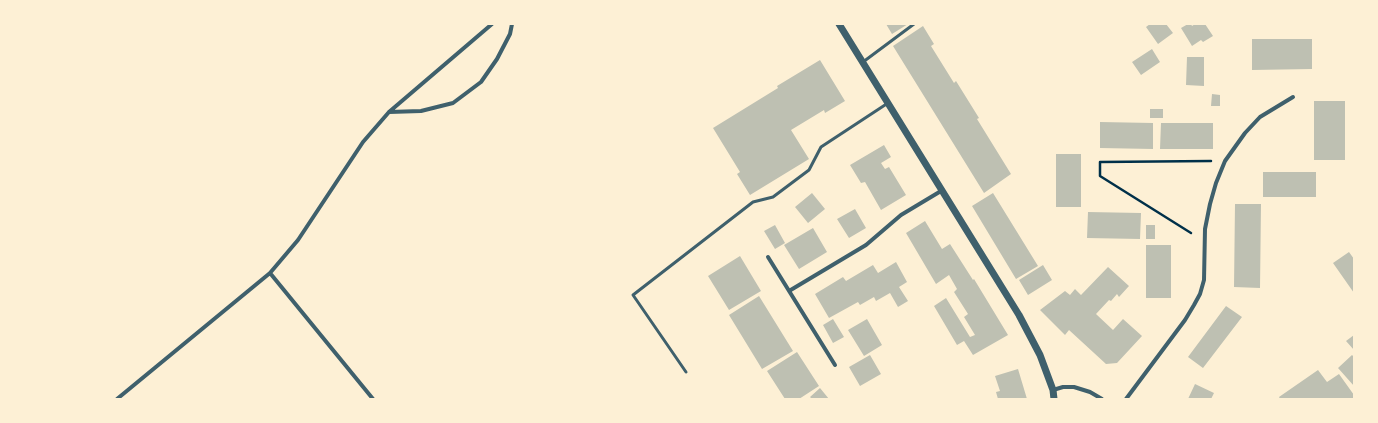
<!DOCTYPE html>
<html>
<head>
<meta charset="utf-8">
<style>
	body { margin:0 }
	#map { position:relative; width:1378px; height:423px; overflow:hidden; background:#fdf0d5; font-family:Cabin,sans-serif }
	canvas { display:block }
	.frame { position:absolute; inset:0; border:25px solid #fdf0d5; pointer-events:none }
</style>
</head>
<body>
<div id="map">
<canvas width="1378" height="423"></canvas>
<div class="frame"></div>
</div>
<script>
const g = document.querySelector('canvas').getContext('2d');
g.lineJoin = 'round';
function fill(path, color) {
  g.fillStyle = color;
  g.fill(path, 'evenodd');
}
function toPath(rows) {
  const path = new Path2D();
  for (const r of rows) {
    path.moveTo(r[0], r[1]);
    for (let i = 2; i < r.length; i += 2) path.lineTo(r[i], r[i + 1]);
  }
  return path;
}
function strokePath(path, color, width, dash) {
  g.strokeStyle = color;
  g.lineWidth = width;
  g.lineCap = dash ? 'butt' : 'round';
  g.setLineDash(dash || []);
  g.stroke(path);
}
fill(toPath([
	[886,24,908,24,892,34],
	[1150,24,1166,24,1173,33,1158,44,1146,27],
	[1188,24,1191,24,1192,26,1195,24,1205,24,1213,36,1203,42,1201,40,1192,46,1181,28],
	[923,26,934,44,931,46,954,83,956,81,979,118,977,119,1011,174,984,193,893,46],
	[1252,39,1312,39,1312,69,1252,70],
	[1152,49,1160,62,1141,75,1132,62],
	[1187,57,1204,57,1204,86,1186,85],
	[820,60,845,101,825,113,824,110,791,130,809,159,750,195,737,174,740,172,713,128,778,88,777,86],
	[1212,94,1220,95,1220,106,1211,106],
	[1314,101,1345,101,1345,160,1314,160],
	[1150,109,1163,109,1163,118,1150,118],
	[1100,122,1153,123,1153,149,1100,148],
	[1161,123,1213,123,1213,149,1160,149],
	[884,145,891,157,881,163,885,169,889,167,906,195,881,210,865,182,861,183,850,165],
	[1056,154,1081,154,1081,207,1056,207],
	[1263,172,1316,172,1316,197,1263,197],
	[812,193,825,209,808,223,795,207],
	[993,193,1038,266,1016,279,972,206],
	[1235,204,1261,204,1260,288,1234,287],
	[855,209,866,228,849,238,837,219],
	[1088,212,1141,213,1140,239,1087,238],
	[925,221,942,249,950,244,973,280,974,279,1008,335,973,355,964,341,957,345,934,306,946,298,970,337,975,335,964,317,968,314,954,292,957,289,949,275,936,284,906,233],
	[775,225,785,243,775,249,764,231],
	[1146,225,1155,225,1155,239,1146,239],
	[813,228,827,252,799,269,784,245],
	[1146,245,1171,245,1171,298,1146,298],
	[1349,252,1354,259,1354,293,1333,263],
	[740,256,761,291,729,310,708,276],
	[896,262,907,282,899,287,908,301,898,307,890,293,876,301,874,297,860,305,858,302,829,318,815,294,843,277,846,281,873,265,878,273],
	[1043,265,1052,280,1028,295,1019,280],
	[1108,267,1129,286,1119,297,1117,294,1111,301,1109,300,1096,314,1113,330,1123,319,1142,336,1117,363,1106,364,1069,330,1065,335,1040,310,1065,291,1070,295,1075,289,1081,295],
	[759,296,793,351,762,369,729,315],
	[1226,306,1242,317,1203,368,1188,357],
	[833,319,844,337,833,343,823,325],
	[867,319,882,345,864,356,848,330],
	[1354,335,1354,350,1346,341],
	[797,352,819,386,799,399,785,399,767,371],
	[870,355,881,374,860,386,849,367],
	[1352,355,1354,357,1354,386,1338,368],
	[1018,369,1027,399,998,399,996,392,1000,391,995,376],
	[1318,370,1327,382,1339,374,1354,395,1354,399,1280,399,1279,397],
	[1195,384,1214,393,1211,399,1188,399],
	[820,388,829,399,812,399,810,397]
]), '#bec0b2');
strokePath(toPath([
	[1191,233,1100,176,1100,162,1211,161]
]), '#003049', 2.5);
strokePath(toPath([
	[863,62,914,24],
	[686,372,633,295,753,202,773,197,809,170,821,147,888,103]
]), '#3f606c', 3);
strokePath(toPath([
	[389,112,421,111,453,103,481,82,497,59,510,34,512,24],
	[768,257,835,365],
	[270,273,373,399],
	[789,291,866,245,901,215,941,191],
	[1053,390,1063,387,1074,387,1090,392,1102,399],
	[117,399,270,273,298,240,363,142,389,112,492,24],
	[1126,399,1185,320,1194,305,1200,294,1204,280,1205,229,1210,204,1216,183,1225,161,1245,133,1260,117,1293,97]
]), '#3f606c', 4);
strokePath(toPath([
	[839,24,1019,315,1040,355,1053,390,1054,399]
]), '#3f606c', 7);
</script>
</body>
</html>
